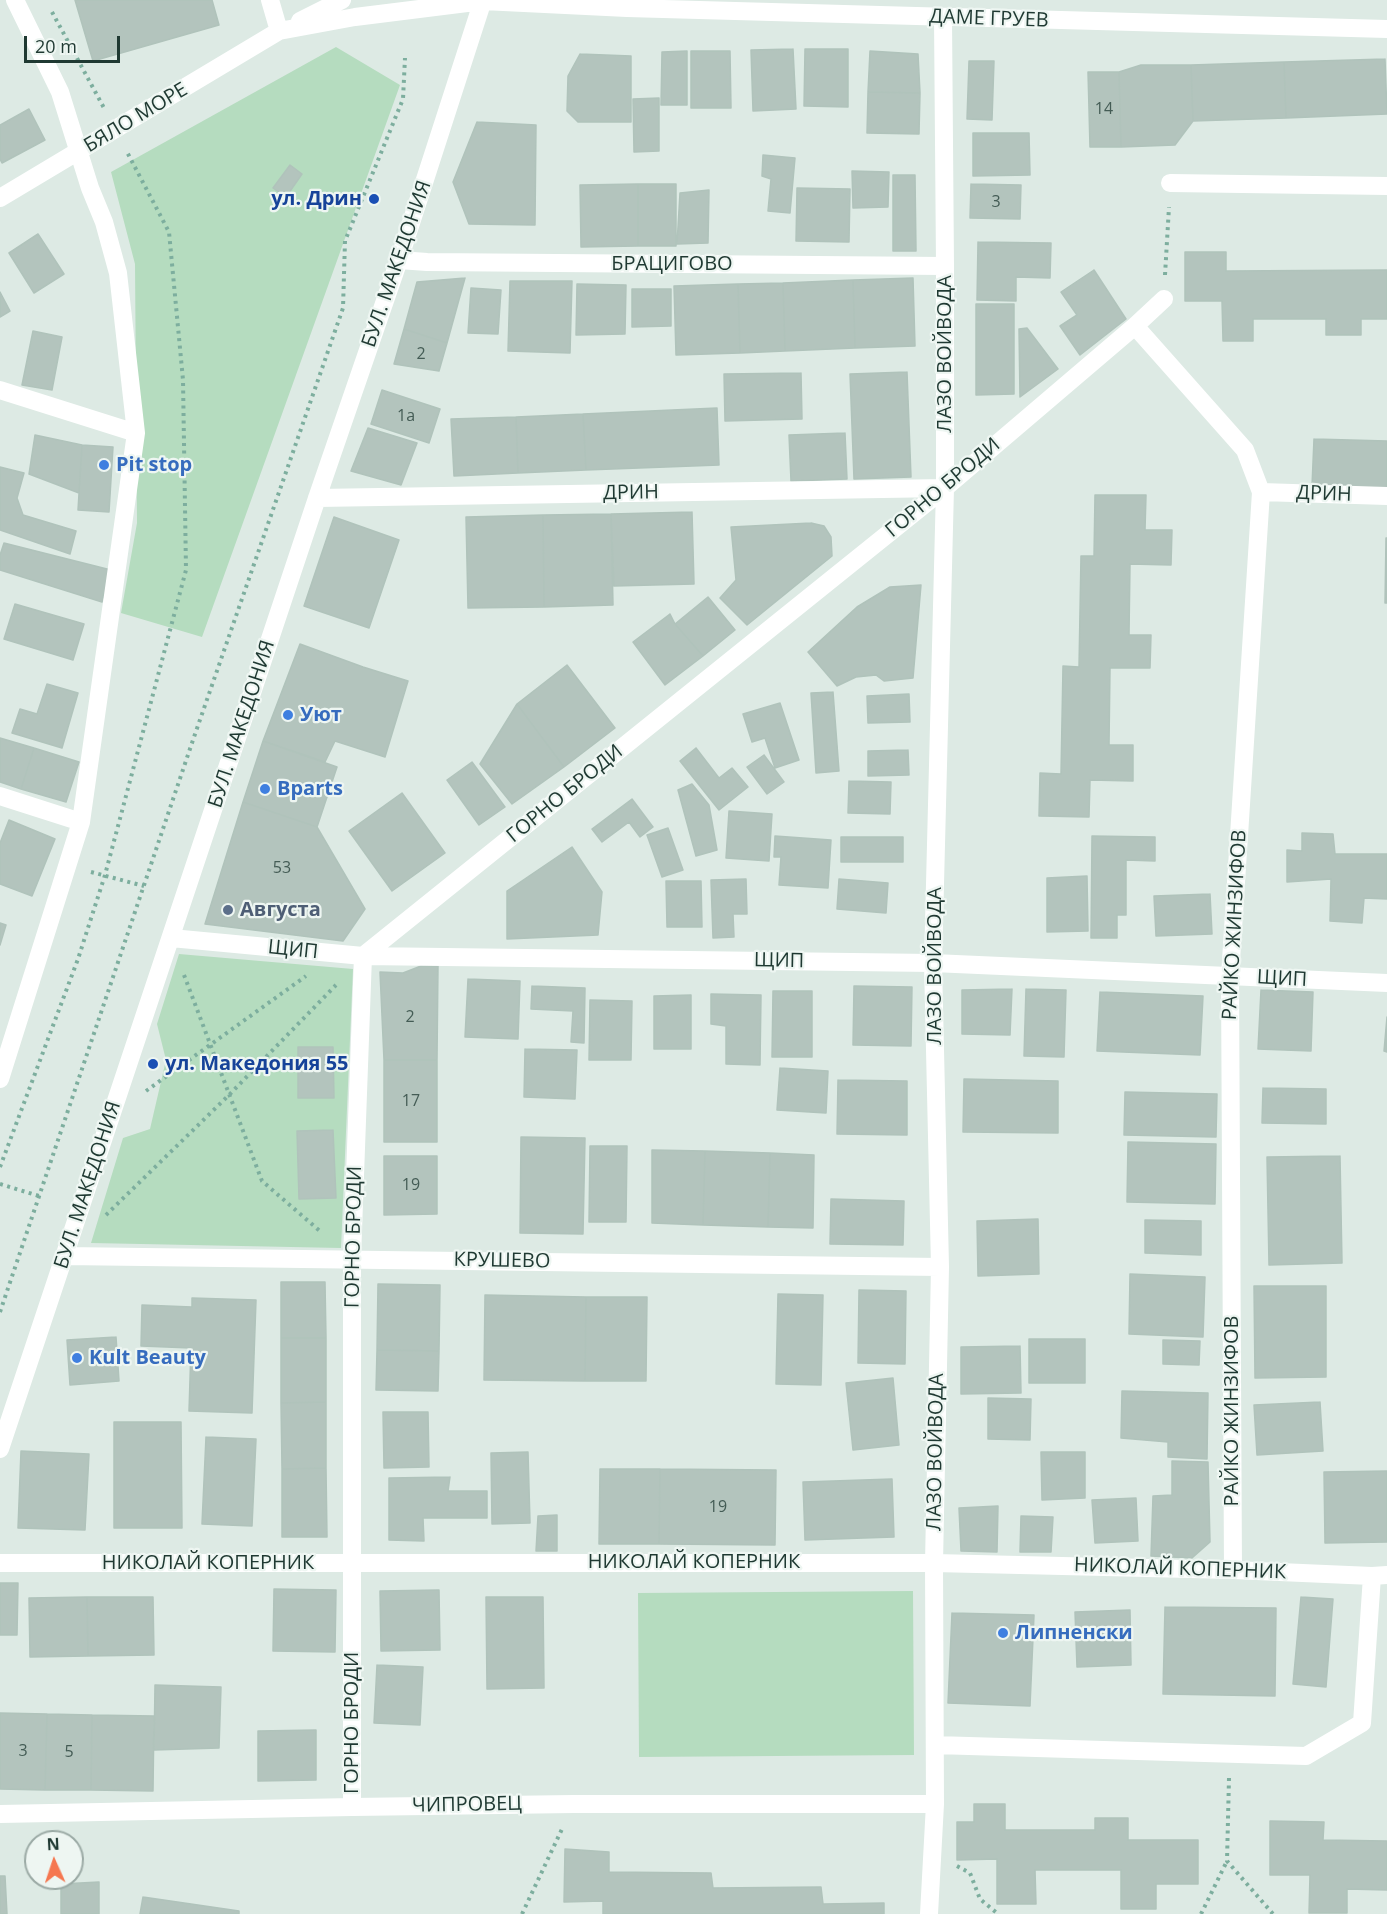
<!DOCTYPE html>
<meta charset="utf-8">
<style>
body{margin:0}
#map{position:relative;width:1387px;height:1914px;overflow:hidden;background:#ddeae4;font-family:"Open Sans",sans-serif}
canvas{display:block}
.north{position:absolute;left:24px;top:1830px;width:60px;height:60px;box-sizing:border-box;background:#eef6f2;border:2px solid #9baaa5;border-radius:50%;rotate:357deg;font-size:16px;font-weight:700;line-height:24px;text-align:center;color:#1f3932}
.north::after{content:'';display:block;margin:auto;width:21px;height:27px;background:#f57750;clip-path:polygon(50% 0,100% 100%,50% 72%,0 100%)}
.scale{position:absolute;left:24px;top:36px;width:96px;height:27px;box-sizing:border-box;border:3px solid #1f3932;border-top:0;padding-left:8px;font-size:18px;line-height:21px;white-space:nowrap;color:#1f3932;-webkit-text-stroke:4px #eef6f2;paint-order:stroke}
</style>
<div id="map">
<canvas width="1387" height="1914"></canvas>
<div class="north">N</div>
<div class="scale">20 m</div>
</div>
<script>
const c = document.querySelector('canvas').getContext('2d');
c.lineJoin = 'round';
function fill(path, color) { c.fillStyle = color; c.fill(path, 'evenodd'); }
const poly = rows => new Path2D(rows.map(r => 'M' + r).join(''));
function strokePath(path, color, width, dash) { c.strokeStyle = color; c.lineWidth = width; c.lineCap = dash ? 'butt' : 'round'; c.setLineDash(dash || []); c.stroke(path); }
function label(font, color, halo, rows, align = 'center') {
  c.font = font + ' "Open Sans",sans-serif'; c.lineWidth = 4.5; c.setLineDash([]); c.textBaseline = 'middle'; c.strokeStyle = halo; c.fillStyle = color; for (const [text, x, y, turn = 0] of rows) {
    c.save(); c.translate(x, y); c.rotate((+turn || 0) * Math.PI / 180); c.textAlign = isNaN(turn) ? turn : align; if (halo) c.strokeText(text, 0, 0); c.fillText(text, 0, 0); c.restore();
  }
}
fill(poly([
 [336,47,400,85,202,637,121,613,137,523,135,264,111,172],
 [179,954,353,969,341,1248,91,1243,123,1138,150,1129,166,1060,157,1024],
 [913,1591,914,1755,639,1757,638,1593]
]), '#b5dcbf');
const building = poly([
 [75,0,212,0,219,25,93,61,75,0],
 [793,49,796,109,753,111,751,50,793,49],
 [805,49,848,49,848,107,804,106,805,49],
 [687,51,687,105,661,105,662,52,687,51],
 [691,51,730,51,731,108,691,108,691,51],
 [870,51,918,54,920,93,868,92,870,51],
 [580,54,631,56,631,122,578,122,567,111,568,76,580,54],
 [1385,59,1387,114,1286,118,1284,62,1385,59],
 [969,61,994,61,992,120,967,119,969,61],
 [1284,62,1286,118,1193,121,1191,65,1284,62],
 [1141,65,1191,65,1193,121,1175,145,1121,147,1119,72,1141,65],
 [1088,72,1119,72,1121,147,1090,147,1088,72],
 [868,92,920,93,919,134,867,133,868,92],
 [659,98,659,151,634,152,633,99,659,98],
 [29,109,45,140,2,163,0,159,0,125,29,109],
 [477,122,536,125,535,225,469,224,453,182,477,122],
 [973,133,1029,133,1030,175,973,176,973,133],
 [763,155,795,158,790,213,768,211,771,179,762,176,763,155],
 [290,165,302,174,286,197,273,188,290,165],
 [852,171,889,172,888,207,853,208,852,171],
 [893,175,915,175,916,251,893,251,893,175],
 [638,184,676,184,676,246,638,246,638,184],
 [638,184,638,246,581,247,580,185,638,184],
 [971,184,1021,185,1020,219,970,218,971,184],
 [797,188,850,189,849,242,796,241,797,188],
 [709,190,708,243,677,244,680,193,709,190],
 [38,234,64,274,34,293,9,253,38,234],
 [978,242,1051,243,1050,278,1016,277,1016,301,977,300,978,242],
 [1185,252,1226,252,1226,271,1387,270,1387,319,1361,319,1361,335,1326,335,1326,319,1253,319,1253,341,1223,341,1222,301,1185,301,1185,252],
 [1094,270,1126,319,1080,355,1060,326,1077,315,1061,292,1094,270],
 [465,278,447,343,404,329,417,282,465,278],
 [913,278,915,346,855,348,853,280,913,278],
 [853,280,855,348,785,351,783,283,853,280],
 [510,281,572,281,570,353,508,351,510,281],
 [783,283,785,351,740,353,738,284,783,283],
 [577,284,626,285,625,334,576,335,577,284],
 [738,284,740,353,676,355,674,286,738,284],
 [471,288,501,290,498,334,468,333,471,288],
 [632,289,671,289,671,326,632,327,632,289],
 [0,292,10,311,0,317,0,292],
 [976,304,1014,304,1014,394,976,395,976,304],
 [1027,328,1058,369,1020,397,1019,329,1027,328],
 [404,329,447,343,439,371,394,364,404,329],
 [33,331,62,337,52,390,22,385,33,331],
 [907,372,911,477,854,479,850,374,907,372],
 [801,373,802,419,725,421,724,374,801,373],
 [382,390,440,409,429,443,371,424,382,390],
 [717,408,719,465,586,470,583,414,717,408],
 [583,414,586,470,518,473,516,417,583,414],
 [516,417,518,473,454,476,451,419,516,417],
 [368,428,417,443,401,485,351,471,368,428],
 [845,433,847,479,791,481,789,435,845,433],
 [35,435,82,445,79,493,29,474,35,435],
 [1314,439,1387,441,1387,488,1312,486,1314,439],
 [82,445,113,447,109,512,78,510,82,445],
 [0,467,24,473,17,498,23,515,76,531,70,554,0,530,0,467],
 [1095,495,1146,495,1145,530,1172,530,1171,565,1130,564,1129,635,1151,635,1150,668,1110,668,1109,745,1133,745,1133,781,1090,780,1089,817,1039,816,1040,773,1061,774,1063,666,1079,667,1081,556,1094,556,1095,495],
 [692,512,694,584,614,586,611,514,692,512],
 [611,514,613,605,544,607,543,515,611,514],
 [543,515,544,607,468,608,466,517,543,515],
 [334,517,399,540,369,628,304,606,334,517],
 [811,523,824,526,831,537,832,556,747,625,720,598,736,580,731,527,811,523],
 [1386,538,1387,538,1387,603,1385,603,1386,538],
 [4,543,111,570,102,602,0,570,0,555,4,543],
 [921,585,913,678,884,681,876,675,856,677,837,686,808,652,857,607,890,587,921,585],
 [708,597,735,630,703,656,675,624,708,597],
 [15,604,84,624,73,660,4,639,15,604],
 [670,614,675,624,703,656,665,685,633,642,670,614],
 [300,644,363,667,408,681,385,757,335,741,325,762,263,741,300,644],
 [567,665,615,728,564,767,517,704,567,665],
 [47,684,78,693,62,748,12,733,20,709,37,714,47,684],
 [833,692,839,771,816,773,811,693,833,692],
 [909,694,910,722,868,723,867,696,909,694],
 [780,703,799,760,775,768,765,738,752,742,743,714,780,703],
 [517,704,564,767,512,804,480,764,517,704],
 [0,738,34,748,21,789,0,782,0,738],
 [263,741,337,767,317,827,243,802,263,741],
 [34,748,79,762,66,802,21,789,34,748],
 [696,748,719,778,732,768,748,787,719,810,680,761,696,748],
 [908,750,909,775,868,776,868,751,908,750],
 [764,755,784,782,767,794,747,767,764,755],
 [472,762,505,807,479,825,447,780,472,762],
 [849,781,891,782,890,814,848,813,849,781],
 [692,784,709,805,717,850,696,856,678,790,692,784],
 [402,793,445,853,392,891,349,831,402,793],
 [632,799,653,827,640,837,629,822,602,842,592,829,632,799],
 [243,802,317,827,365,909,343,941,205,924,243,802],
 [729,811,772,814,769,861,726,858,729,811],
 [9,820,55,839,32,896,0,884,0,843,9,820],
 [668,828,683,870,662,877,647,835,668,828],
 [1302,833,1333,834,1335,854,1387,854,1387,899,1364,898,1362,923,1330,921,1331,879,1287,882,1287,850,1302,851,1302,833],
 [775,836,831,840,828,888,779,885,781,857,774,857,775,836],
 [1092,836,1155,837,1155,861,1126,860,1126,915,1117,915,1117,938,1091,938,1092,836],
 [841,837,903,837,903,862,841,862,841,837],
 [572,847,602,892,598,935,507,939,507,891,572,847],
 [1087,876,1088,931,1047,932,1047,878,1087,876],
 [746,879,747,914,733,914,734,937,713,938,711,880,746,879],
 [839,879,888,883,886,913,837,909,839,879],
 [666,881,701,881,702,927,667,927,666,881],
 [1210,894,1212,934,1156,936,1154,896,1210,894],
 [0,923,6,925,0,945,0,923],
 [421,966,438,966,437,1060,384,1060,380,972,403,973,421,966],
 [468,979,520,981,518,1039,465,1037,468,979],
 [532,986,585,988,584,1043,571,1042,573,1011,531,1009,532,986],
 [854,986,912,987,911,1046,853,1045,854,986],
 [1012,989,1010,1035,962,1034,962,990,1012,989],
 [1026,989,1066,990,1064,1057,1024,1056,1026,989],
 [1261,990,1313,992,1311,1051,1258,1049,1261,990],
 [773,991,812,991,812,1057,772,1057,773,991],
 [1100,992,1203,996,1200,1055,1097,1051,1100,992],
 [711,994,761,995,760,1065,726,1064,726,1026,711,1024,711,994],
 [691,995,691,1049,654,1049,654,996,691,995],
 [590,1000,632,1001,631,1060,589,1060,590,1000],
 [1387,1017,1387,1052,1384,1051,1387,1017],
 [298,1047,333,1047,334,1098,298,1098,298,1047],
 [525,1049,577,1050,575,1099,524,1097,525,1049],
 [384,1060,437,1060,437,1142,384,1142,384,1060],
 [780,1068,828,1071,826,1113,777,1110,780,1068],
 [964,1079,1058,1081,1058,1133,963,1132,964,1079],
 [838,1080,907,1081,907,1135,837,1134,838,1080],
 [1263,1088,1326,1089,1326,1124,1262,1123,1263,1088],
 [1125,1092,1217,1094,1216,1137,1124,1135,1125,1092],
 [333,1130,336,1198,299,1199,297,1131,333,1130],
 [521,1137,585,1138,583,1234,520,1233,521,1137],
 [1128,1142,1216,1144,1215,1204,1127,1202,1128,1142],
 [590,1146,627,1146,626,1222,589,1222,590,1146],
 [652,1150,705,1151,703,1225,652,1223,652,1150],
 [705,1151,770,1153,768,1227,703,1225,705,1151],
 [770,1153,814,1155,813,1228,768,1227,770,1153],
 [384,1156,437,1156,437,1214,384,1215,384,1156],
 [1340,1156,1342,1263,1269,1265,1267,1157,1340,1156],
 [831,1199,904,1201,903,1245,830,1244,831,1199],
 [1038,1219,1039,1274,978,1276,977,1221,1038,1219],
 [1145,1220,1201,1221,1201,1255,1145,1253,1145,1220],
 [1130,1274,1205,1277,1203,1337,1129,1334,1130,1274],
 [281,1282,325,1282,326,1338,281,1338,281,1282],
 [378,1284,440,1285,439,1351,377,1350,378,1284],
 [1254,1286,1326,1286,1326,1377,1255,1378,1254,1286],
 [859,1290,906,1291,905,1364,858,1363,859,1290],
 [778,1294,823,1295,821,1385,776,1384,778,1294],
 [485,1295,586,1297,585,1381,484,1380,485,1295],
 [586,1297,647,1297,646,1381,585,1381,586,1297],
 [192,1298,256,1300,252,1413,189,1411,191,1348,141,1346,142,1305,192,1307,192,1298],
 [116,1337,119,1381,70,1385,67,1340,116,1337],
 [281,1338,326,1338,326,1402,281,1403,281,1338],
 [1029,1339,1085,1339,1085,1383,1029,1383,1029,1339],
 [1163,1340,1200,1341,1199,1365,1163,1364,1163,1340],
 [1020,1346,1021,1393,961,1394,961,1347,1020,1346],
 [377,1350,439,1351,438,1391,376,1390,377,1350],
 [893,1378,899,1445,853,1450,846,1383,893,1378],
 [1122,1391,1208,1393,1207,1459,1168,1457,1168,1442,1121,1438,1122,1391],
 [988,1398,1031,1399,1030,1440,988,1439,988,1398],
 [326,1402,326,1468,282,1469,281,1403,326,1402],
 [1320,1402,1323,1451,1257,1455,1254,1405,1320,1402],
 [383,1412,428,1412,429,1467,384,1468,383,1412],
 [114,1422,181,1422,182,1528,114,1528,114,1422],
 [206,1437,256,1439,252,1526,202,1524,206,1437],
 [21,1451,89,1454,85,1530,18,1528,21,1451],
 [528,1452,530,1523,492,1524,491,1453,528,1452],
 [1041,1452,1085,1452,1085,1498,1042,1500,1041,1452],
 [1172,1461,1208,1462,1210,1542,1192,1558,1151,1556,1153,1496,1172,1495,1172,1461],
 [326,1468,327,1537,282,1537,282,1469,326,1468],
 [600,1469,660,1469,659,1544,599,1544,600,1469],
 [660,1469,776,1470,775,1545,659,1544,660,1469],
 [1387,1471,1387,1542,1325,1543,1324,1472,1387,1471],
 [450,1477,448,1491,487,1491,487,1518,423,1518,424,1541,389,1540,389,1478,450,1477],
 [892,1479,894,1537,805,1540,803,1482,892,1479],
 [1136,1498,1138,1541,1095,1543,1092,1500,1136,1498],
 [998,1506,997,1552,961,1551,959,1508,998,1506],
 [557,1515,557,1551,536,1551,538,1516,557,1515],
 [1021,1516,1053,1517,1051,1552,1020,1552,1021,1516],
 [0,1583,18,1583,17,1635,0,1635,0,1583],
 [274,1589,336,1590,335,1652,273,1651,274,1589],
 [439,1590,440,1650,381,1651,380,1591,439,1590],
 [87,1597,153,1597,154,1655,88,1656,87,1597],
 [87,1597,88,1656,30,1657,29,1598,87,1597],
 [486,1597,543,1597,544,1688,487,1689,486,1597],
 [1301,1597,1333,1599,1326,1687,1293,1684,1301,1597],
 [1165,1607,1276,1608,1275,1696,1163,1694,1165,1607],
 [1130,1610,1131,1665,1077,1667,1075,1612,1130,1610],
 [952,1613,1034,1615,1030,1706,948,1703,952,1613],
 [377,1665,423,1667,420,1725,374,1723,377,1665],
 [155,1685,221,1687,219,1748,154,1750,155,1685],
 [0,1713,47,1714,45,1790,0,1789,0,1713],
 [47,1714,92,1715,91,1790,45,1790,47,1714],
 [92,1715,154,1716,153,1791,91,1790,92,1715],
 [316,1730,316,1780,258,1781,258,1731,316,1730],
 [974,1804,1005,1804,1005,1830,1095,1830,1095,1818,1128,1818,1128,1840,1198,1840,1198,1884,1156,1884,1156,1909,1121,1909,1121,1870,1035,1870,1036,1904,997,1904,997,1859,957,1860,957,1822,974,1822,974,1804],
 [1270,1821,1324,1822,1323,1840,1387,1841,1387,1890,1347,1889,1347,1913,1309,1913,1310,1875,1270,1875,1270,1821],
 [565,1849,609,1852,609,1872,711,1873,713,1888,821,1887,823,1904,884,1903,884,1914,603,1914,603,1901,564,1902,565,1849],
 [0,1876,5,1876,7,1914,0,1914,0,1876],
 [99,1882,99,1914,61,1914,61,1884,99,1882],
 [143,1897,239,1911,239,1914,140,1914,143,1897]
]);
fill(building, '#b3c4bd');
strokePath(building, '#b0c3bb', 1.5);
strokePath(poly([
 [52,12,104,108],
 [1165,275,1169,207],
 [91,872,144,886],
 [184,975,262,1181,321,1232],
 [146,1091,306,976],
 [0,1167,78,959,105,875,186,570,183,380,169,232,127,152],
 [0,1184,39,1196],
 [106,1215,229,1095,336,985],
 [0,1312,194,737,343,308,345,241,403,99,405,58],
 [1229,1778,1227,1861,1273,1914],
 [957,1866,970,1873,980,1899,998,1914],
 [522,1914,562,1829],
 [1201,1914,1227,1861]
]), '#7dae9e', 4, [3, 4.5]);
strokePath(poly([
 [270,0,279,31],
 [300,21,342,0],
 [1170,183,1387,186],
 [0,198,279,31,355,17,483,1,627,8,1387,29],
 [399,260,427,262,945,266],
 [1135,326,1245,450,1261,492,1230,976,1233,1570],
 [0,390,136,433],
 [1261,492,1387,496],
 [317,498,945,488],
 [0,796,81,822],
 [171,938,363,956,933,963,1387,983],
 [0,1079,81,822,136,433,118,273,104,222,90,188,60,92,15,0],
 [64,1256,940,1267],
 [0,1449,317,498,399,260,483,0],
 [0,1563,934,1563,1233,1570,1372,1576,1387,1575],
 [935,1745,1306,1756,1362,1723,1372,1576],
 [352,1807,352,1258,363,956,945,488,1135,326,1164,299],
 [0,1814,352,1807,574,1804,935,1804],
 [929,1914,935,1804,934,1563,940,1267,933,963,945,488,945,266,943,18]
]), '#fff', 18);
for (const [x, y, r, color] of [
 [374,199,6,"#1a4fb4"],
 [104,465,6,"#3f7fe0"],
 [288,715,6,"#3f7fe0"],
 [265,789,6,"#3f7fe0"],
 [228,910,6,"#5c6f8a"],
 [153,1064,6,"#1a4fb4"],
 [77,1358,6,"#3f7fe0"],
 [1003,1633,6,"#3f7fe0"]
]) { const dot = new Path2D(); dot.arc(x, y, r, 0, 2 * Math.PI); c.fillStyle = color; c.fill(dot); strokePath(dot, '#eef6f2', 2); }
label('16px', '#445c55', null, [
 ["14",1104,109],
 ["3",996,202],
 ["2",421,354],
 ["1a",406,416],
 ["53",282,868],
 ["2",410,1017],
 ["17",411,1101],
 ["19",411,1185],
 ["19",718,1507],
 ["3",23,1751],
 ["5",69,1752]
]);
label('20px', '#1f3932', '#eef6f2', [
 ["ДАМЕ ГРУЕВ",989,19,2],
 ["БЯЛО МОРЕ",136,118,-31],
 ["БУЛ. МАКЕДОНИЯ",397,264,-71],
 ["БРАЦИГОВО",672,264],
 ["ЛАЗО ВОЙВОДА",945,354,-90],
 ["ГОРНО БРОДИ",943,488,-40],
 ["ДРИН",631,493,-1],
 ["ДРИН",1324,494,2],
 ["БУЛ. МАКЕДОНИЯ",242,724,-72],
 ["ГОРНО БРОДИ",565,794,-39],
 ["РАЙКО ЖИНЗИФОВ",1235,925,-87],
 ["ЩИП",293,950,6],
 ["ЩИП",779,961,1],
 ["ЛАЗО ВОЙВОДА",935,966,-90],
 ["ЩИП",1282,979,3],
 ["БУЛ. МАКЕДОНИЯ",88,1185,-72],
 ["ГОРНО БРОДИ",354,1237,-89],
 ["КРУШЕВО",502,1261,1],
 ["РАЙКО ЖИНЗИФОВ",1232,1411,-90],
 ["ЛАЗО ВОЙВОДА",936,1452,-89],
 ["НИКОЛАЙ КОПЕРНИК",694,1562],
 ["НИКОЛАЙ КОПЕРНИК",208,1563],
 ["НИКОЛАЙ КОПЕРНИК",1180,1569,2],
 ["ГОРНО БРОДИ",352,1723,-90],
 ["ЧИПРОВЕЦ",467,1805,-1]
]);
label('bold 20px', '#164399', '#eef6f2', [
 ["ул. Дрин",362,199],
 ["ул. Македония 55",165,1064,"left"]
], 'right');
label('bold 20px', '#366cbe', '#eef6f2', [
 ["Pit stop",116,465],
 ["Уют",300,715],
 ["Bparts",277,789],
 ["Kult Beauty",89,1358],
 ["Липненски",1015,1633]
], 'left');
label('bold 20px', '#4e5e75', '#eef6f2', [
 ["Августа",240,910]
], 'left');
</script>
